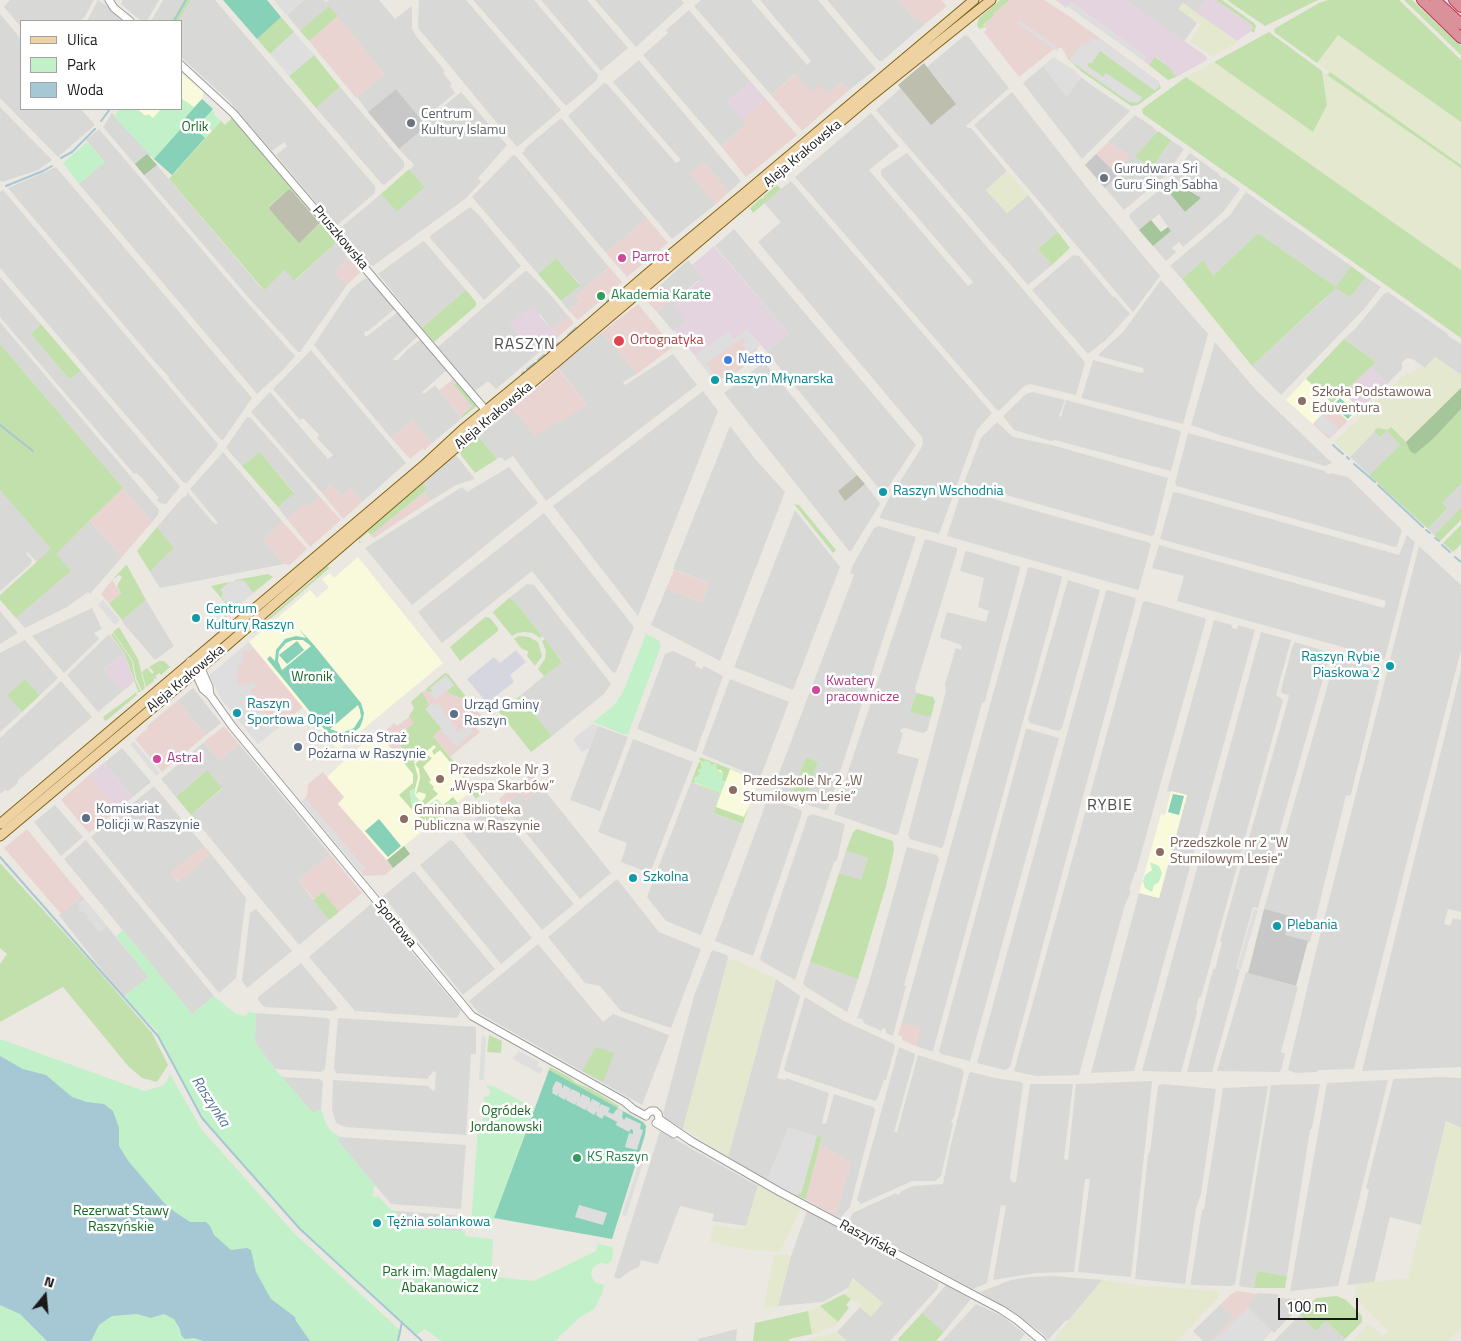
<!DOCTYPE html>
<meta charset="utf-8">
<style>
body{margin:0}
#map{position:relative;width:1461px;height:1341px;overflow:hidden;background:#ebe8e1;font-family:"Titillium Web",sans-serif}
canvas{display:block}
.legend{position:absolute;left:20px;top:20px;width:162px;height:90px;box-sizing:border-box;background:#fff;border:1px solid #a3a3a3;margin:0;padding:6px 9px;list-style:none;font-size:15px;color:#1a1a1a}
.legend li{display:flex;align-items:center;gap:10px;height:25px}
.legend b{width:25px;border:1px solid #a3a3a3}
.north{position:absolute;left:20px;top:1271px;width:50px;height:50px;-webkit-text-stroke:4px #fff;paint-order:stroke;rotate:17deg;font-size:14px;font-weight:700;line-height:20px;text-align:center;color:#1a1a1a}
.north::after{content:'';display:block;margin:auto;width:18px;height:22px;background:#1a1a1a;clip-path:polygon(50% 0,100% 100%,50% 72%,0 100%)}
.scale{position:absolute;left:1278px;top:1298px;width:80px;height:22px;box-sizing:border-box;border:2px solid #1a1a1a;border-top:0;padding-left:6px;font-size:15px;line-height:18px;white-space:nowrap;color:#1a1a1a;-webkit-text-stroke:4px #fff;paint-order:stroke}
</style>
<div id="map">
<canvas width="1461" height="1341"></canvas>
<ul class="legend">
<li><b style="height:6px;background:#efd2a2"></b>Ulica</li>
<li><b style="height:14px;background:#c2f1c9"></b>Park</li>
<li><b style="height:14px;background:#a6c7d4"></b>Woda</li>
</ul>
<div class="north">N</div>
<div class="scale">100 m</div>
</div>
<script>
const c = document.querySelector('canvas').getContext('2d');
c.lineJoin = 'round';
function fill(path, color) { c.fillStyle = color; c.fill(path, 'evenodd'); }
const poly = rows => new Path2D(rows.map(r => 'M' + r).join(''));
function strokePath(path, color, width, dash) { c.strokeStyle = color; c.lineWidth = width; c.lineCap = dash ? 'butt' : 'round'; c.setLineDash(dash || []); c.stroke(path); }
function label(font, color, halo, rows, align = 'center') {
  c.font = font + ' "Titillium Web",sans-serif'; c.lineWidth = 5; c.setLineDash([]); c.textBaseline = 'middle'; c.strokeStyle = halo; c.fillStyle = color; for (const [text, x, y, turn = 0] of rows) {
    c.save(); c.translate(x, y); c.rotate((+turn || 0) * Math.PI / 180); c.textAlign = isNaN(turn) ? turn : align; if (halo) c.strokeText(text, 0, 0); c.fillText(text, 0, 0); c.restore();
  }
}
fill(poly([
 [10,0,94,0,84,18,82,18,82,21,21,21,21,27,4,7],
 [98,0,108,7,122,21,87,21],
 [123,0,159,0,147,21,141,21,121,4],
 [163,0,184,0,171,21,151,21],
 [191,0,215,0,375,186,375,193,336,226,276,155,287,146,284,142,272,151,229,101,181,57,181,21,178,21],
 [304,0,324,0,326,2,329,0,379,0,395,19,412,6,412,28,416,36,445,71,443,73,452,84,450,86,455,93,421,121,396,89,368,112,357,97,384,74,330,7,300,31,287,15],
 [419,0,466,0,561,110,517,147,419,29,418,23],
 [473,0,534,0,599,76,597,77,597,80,566,106,565,105],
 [541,0,587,0,628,48,601,71],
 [595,0,681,0,684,3,636,47],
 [701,0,751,0,807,65,811,61,760,0,818,0,876,69,849,90,842,82,828,94,811,93,795,74,771,95,694,6],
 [827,0,899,0,915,19,919,18,925,24,882,61,879,61],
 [1126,0,1206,0,1196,13,1183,3,1179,8,1197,23,1184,42],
 [689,10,751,82,727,101,747,124,721,146,643,55,668,33,666,30],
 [0,14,21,39,21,109,81,109,95,125,58,157,0,98],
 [965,35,968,36,1009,88,966,126,968,128,971,128,1007,171,986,190,1007,213,1028,195,1058,232,1038,249,1052,265,1028,285,876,110,901,88,931,124,949,94,927,67],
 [639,60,741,181,729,192,704,163,691,174,716,204,672,239,568,116,604,83,607,84,676,163,681,160,613,82],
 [1043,66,1067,97,1081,77,1087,82,1130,111,1082,159,1023,83],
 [340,87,404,162,404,168,384,185,382,184,316,108],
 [461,92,507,145,478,178,481,182,465,199,373,266,368,264,365,261,366,259,364,259,339,229,381,194,397,212,425,187,410,170,414,165,399,149,425,126,423,123],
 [1012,92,1091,193,1160,276,1134,311,1133,312,974,125],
 [0,107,52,160,38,170,2,182,0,180],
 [112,113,151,155,150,157,263,290,285,270,295,281,337,242,347,253,345,255,348,258,334,272,347,285,300,352,298,352,248,297,103,127],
 [871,113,899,146,869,170,968,286,973,282,881,175,881,170,907,153,1084,361,1085,363,1076,395,1030,384,1023,387,999,411,996,409,795,177],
 [1135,115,1153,127,1157,132,1136,157,1142,162,1152,168,1171,140,1184,149,1165,176,1124,210,1105,188,1118,175,1128,154,1108,142],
 [561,118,647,218,606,253,522,153,525,151,524,149],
 [99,129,245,300,295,356,284,369,257,394,79,184,105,162,86,140],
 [1190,153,1219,174,1220,176,1222,178,1224,177,1240,189,1224,211,1202,231,1183,247,1179,242,1172,248,1176,252,1166,261,1153,246,1171,231,1159,214,1139,230,1129,217,1130,214,1164,186,1185,212,1201,198,1171,179],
 [513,155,516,156,609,267,576,296,580,301,569,311,561,301,580,284,556,258,538,274,472,197],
 [56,167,252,398,223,440,220,439,169,379,169,377,155,362,8,188],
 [791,181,992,413,977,430,939,534,880,518,880,516,888,500,920,450,923,444,922,437,758,242,781,222,764,203],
 [3,190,218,444,217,447,187,483,183,482,0,268,0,192],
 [1246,192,1351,266,1337,287,1350,297,1366,277,1381,287,1365,308,1281,395,1252,366,1326,298,1336,287,1258,233,1213,276,1203,260,1182,279,1170,266,1230,215],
 [470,207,479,215,521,266,484,300,430,238,431,235],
 [734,229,916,445,885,492,881,491,766,351,789,334,715,246],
 [423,241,425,242,466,290,422,328,378,274],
 [1073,255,1079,256,1113,297,1114,296,1130,314,1107,339,1088,354,1032,290],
 [688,260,705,280,702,283,699,280,679,296,686,322,673,331,657,312,671,300,659,286],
 [525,271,527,271,547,291,569,317,551,329,540,314,510,324,536,355,496,389,488,381,475,391,438,347],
 [0,277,41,324,31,334,69,379,81,371,179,485,180,487,166,504,160,503,157,500,159,498,141,477,136,473,134,474,0,317],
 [364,279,370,279,396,308,368,331,365,331,364,334,366,337,398,312,418,336,393,359,394,360,398,360,408,349,421,339,447,370,422,392,424,394,435,385,462,418,432,443,412,420,391,438,314,345,351,289],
 [1161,280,1208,334,1183,424,1082,398,1082,396,1093,360,1141,373,1144,372,1143,368,1099,356,1099,354,1123,332],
 [1388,292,1448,334,1448,336,1461,344,1461,375,1435,357,1425,368,1413,359,1407,358,1402,362,1402,369,1387,384,1370,367,1376,362,1344,339,1355,329,1384,294],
 [0,322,159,510,158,515,152,522,0,344],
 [602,332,637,374,623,382,625,385,673,354,697,385,546,501,513,456,505,461,501,457,497,459,478,436,511,407,535,435,587,405,558,368],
 [1215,342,1256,390,1332,463,1325,466,1223,436,1191,425],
 [311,350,406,463,362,502,351,488,341,496,331,485,322,493,251,412,270,392,328,459,333,455,317,438,319,435,303,418,301,420,299,419,273,389],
 [764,362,857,475,838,491,845,500,865,484,879,502,880,504,851,551,849,551,724,393],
 [703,391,718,411,638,616,553,506],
 [1033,392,1065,400,1059,416,1061,417,1066,400,1178,430,1181,432,1171,471,1055,440,1051,441,1014,430,1003,416,1026,394],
 [247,417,251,418,320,497,307,508,304,505,287,519,278,507,294,492,260,452,242,466,227,449,227,446],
 [997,422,1013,437,1052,445,1168,478,1154,535,1151,536,964,483,981,438],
 [730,426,756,460,785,492,720,661,651,625,666,589,702,602,709,583,673,569],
 [1374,431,1380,437,1387,431,1400,445,1369,475,1350,457],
 [1188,433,1325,471,1326,473,1330,474,1331,473,1348,477,1402,530,1397,546,1395,547,1177,486,1175,483],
 [223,452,283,522,263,539,284,564,160,588,150,572,174,548,157,527,182,498,187,495,187,492,213,522,216,524,218,523,190,489],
 [455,454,475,479,456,485,430,501,424,492,427,489,422,483,425,481,424,480],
 [509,467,538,503,412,605,365,548,462,487,467,492],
 [1461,484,1461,508,1434,535,1428,529,1447,510,1441,503],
 [0,490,52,550,37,562,27,552,26,554,32,560,30,565,0,591],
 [962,490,1150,543,1151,545,1139,588,1138,590,1095,578,947,536],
 [1175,492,1399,555,1407,535,1415,542,1385,658,1380,660,1370,658,1371,655,1177,601,1184,576,1152,568,1159,545,1384,608,1386,601,1160,539,1173,493],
 [795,510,840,567,793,690,734,667],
 [544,513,634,627,616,672,613,673,532,571,442,643,418,612],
 [90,521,122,557,90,594,88,592,67,607,25,628,16,618,71,571,55,554],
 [879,526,916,537,828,809,824,810,803,803,818,762,806,757,790,798,772,792,854,575,850,573,853,565,874,528],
 [925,539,957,548,957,551,915,689,916,693,910,711,931,717,927,731,923,733,905,728,901,729,900,732,903,733,897,753,919,759,898,834,895,835,834,814],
 [1419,546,1461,585,1461,650,1354,1069,1318,1070,1317,1072,1296,1073,1288,1070,1315,955,1388,668,1391,668,1391,665,1389,664,1393,648],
 [967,551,1020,567,1020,569,985,701,982,703,943,847,941,848,910,839,908,835,946,691,945,684,956,648,961,650,962,647,959,644,941,638,940,636,947,612,986,622,989,611,978,607,984,578,960,571,965,552],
 [1029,567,1061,576,1062,578,933,1051,931,1051,916,1046,920,1028,902,1022,1028,568],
 [1068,580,1100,590,1062,728,1059,731,1030,723,1028,719],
 [527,584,534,585,611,684,604,694,552,736,520,696,562,661,515,602,509,598],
 [1108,590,1135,598,1136,600,1010,1067,1005,1070,977,1063,1106,591],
 [146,600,174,646,155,660,123,623,122,620],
 [1146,601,1204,618,1206,619,1205,623,1136,872,1135,872,1129,890,1131,891,1124,908,1079,1075,1036,1076,1017,1072,1014,1071,1143,602],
 [92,608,102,629,94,633,99,639,64,673,32,636],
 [0,611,18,633,0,644],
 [1214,620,1232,625,1232,628,1237,629,1238,625,1255,630,1134,1071,1091,1073,1139,893,1159,898,1172,850,1187,796,1167,791],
 [1261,632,1291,640,1276,695,1283,700,1201,997,1199,997,1196,1008,1197,1013,1181,1072,1142,1071],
 [109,634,124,652,104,669,123,691,98,712,67,675],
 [25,640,58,678,40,695,25,679,8,695,22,712,0,732,0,653],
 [1295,642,1328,652,1330,654,1258,908,1253,907,1236,968,1240,970,1212,1072,1187,1072,1213,969,1215,969,1222,942,1220,941,1288,700,1289,695,1282,693,1281,690,1292,648],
 [673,651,696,662,695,666,702,669,704,666,723,676,696,752,637,729,665,654],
 [1336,656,1382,669,1351,794,1350,796,1346,795,1310,942,1285,935,1264,909],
 [1461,670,1461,912,1448,909,1444,924,1450,926,1453,918,1461,920,1461,1067,1362,1071],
 [730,679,789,702,760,778,702,754],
 [61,681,92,717,18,780,17,784,8,791,5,790,0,794,0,738],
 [193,688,221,723,206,735,177,701],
 [598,726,628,737,600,811,570,800],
 [1026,729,1028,729,1059,738,970,1061,941,1054,939,1051],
 [633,739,693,762,650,873,621,862,627,843,598,832],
 [204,742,219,760,239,744,330,854,298,880,329,920,299,945,191,815,222,789,207,770,176,797,161,779],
 [122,748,151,782,133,797,104,763],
 [691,782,720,794,713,813,743,824,701,935,666,921,647,897],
 [154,786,204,846,171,873,178,882,211,854,246,898,236,978,219,993,91,837],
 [542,787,611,873,580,899,504,806,520,793,526,800],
 [768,798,801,810,802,813,753,956,715,941],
 [55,805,83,837,61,856,34,822],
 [493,805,574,904,542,930,461,830],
 [812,814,845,824,837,860,834,862,795,980,761,961,760,958,808,816],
 [86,840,214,996,192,1014,64,859],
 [450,840,454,842,532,938,501,964,420,865],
 [907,847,937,855,939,859,904,985,906,986,893,1036,886,1033,886,1030,883,1028,881,1031,864,1023,863,1020,860,1018,857,1019,871,976],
 [846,851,868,858,861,881,839,873],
 [414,871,495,969,464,994,462,994,383,896],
 [617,879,659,932,701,949,671,1028,621,1011,600,986,585,983,548,937],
 [82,896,149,977,123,997,59,915],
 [371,904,461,1011,457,1018,355,1011,309,957],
 [256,909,292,951,247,988,242,981,250,913],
 [538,944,603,1022,613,1014,669,1035,642,1105,479,1013,469,1001],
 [712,950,727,955,728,959,683,1129,665,1118,663,1113,694,996],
 [810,962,858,979,847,1012,805,986,803,983],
 [301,963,338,1008,333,1011,264,1007,258,1000,258,997],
 [1246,972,1298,987,1281,1052,1285,1054,1281,1070,1279,1072,1217,1071],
 [776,979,800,996,777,1078,785,1080,786,1078,829,1093,822,1123,826,1124,834,1094,873,1107,875,1110,850,1207,840,1218,835,1216,851,1163,820,1145,822,1138,767,1179,728,1157],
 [805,997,844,1021,894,1044,895,1047,886,1080,884,1080,878,1097,875,1101,785,1071,784,1069],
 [256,1013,327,1018,330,1020,325,1069,321,1072,275,1069,255,1042],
 [338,1018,476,1027,476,1054,471,1054,466,1135,345,1127,336,1123,332,1109,333,1080,428,1086,433,1091,435,1090,436,1072,434,1071,427,1079,336,1073,334,1068],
 [899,1047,915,1054,915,1056,894,1132,897,1132,918,1055,962,1069,964,1072,954,1117,951,1122,953,1124,941,1176,935,1181,912,1181,861,1204,857,1200],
 [971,1072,995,1078,1021,1082,1023,1084,1010,1178,1012,1182,1016,1182,1030,1084,1073,1084,1064,1159,1068,1160,1076,1084,1152,1081,1131,1277,1078,1272,1090,1179,1085,1179,1074,1272,1036,1273,993,1280,1006,1206,1001,1205,987,1283,973,1289,848,1222,853,1213,896,1193,898,1195,902,1191,913,1186,943,1184,950,1148,969,1073],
 [281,1077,320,1079,323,1082,321,1109,313,1113],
 [1440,1077,1461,1078,1461,1128,1446,1121,1421,1225,1390,1217,1374,1283,1347,1285,1369,1190,1366,1188,1393,1080,1394,1079],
 [1388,1080,1338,1286,1290,1291,1327,1083],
 [1162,1084,1216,1089,1201,1194,1196,1208,1185,1284,1135,1279,1148,1155,1150,1152,1158,1086],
 [1320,1084,1312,1128,1310,1130,1287,1276,1257,1271,1254,1288,1242,1287,1239,1285,1271,1085],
 [1268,1086,1235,1284,1231,1286,1191,1285,1191,1281,1202,1210,1204,1209,1223,1088],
 [660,1131,758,1186,746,1226,712,1221,714,1214,680,1206,658,1264,641,1260,639,1267,630,1271,619,1279,614,1277],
 [340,1137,466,1145,461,1209,391,1204,337,1140],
 [396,1211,463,1216,462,1231,414,1229,399,1220],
 [807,1211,939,1283,937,1289,890,1341,847,1341,837,1332,860,1307,871,1316,853,1278,848,1288,823,1302,778,1306,790,1259],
 [1052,1276,1102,1280,1068,1321,1066,1320,1048,1340,1042,1333,1019,1316,980,1292,1011,1280,1030,1277],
 [946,1285,971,1299,944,1332,922,1313],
 [1258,1293,1275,1294,1279,1295,1277,1298,1304,1299,1305,1301,1274,1333,1246,1305],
 [976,1304,1002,1316,1025,1334,1019,1341,942,1341],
 [1221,1304,1234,1317,1211,1341,1203,1341,1193,1331],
 [1300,1315,1316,1331,1326,1321,1345,1339,1343,1341,1274,1341],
 [737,1329,736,1341,698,1341,698,1339]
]), '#d8d8d7');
fill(poly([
 [899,0,941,0,947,6,925,24,919,18,915,19],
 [1010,0,1044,0,1072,18,1158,81,1129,102,1069,60,1062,48,1059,48,1057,51,1054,49,1019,77,984,32,987,29,983,26,994,16,993,14],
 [338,16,384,74,356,98,309,41],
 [796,74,811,92,820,85,828,94,842,82,849,90,802,131,771,95],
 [766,99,797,135,746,177,721,146,747,124,742,119],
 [1108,142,1130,155,1118,175,1096,154],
 [704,163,729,192,716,204,690,174],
 [647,218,668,243,627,277,606,253],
 [348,258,361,272,347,285,334,272],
 [609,267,622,282,578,320,569,311,580,301,576,296],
 [659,286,671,300,657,312,644,298],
 [638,304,673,347,637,374,602,332],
 [569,316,574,323,558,337,551,329],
 [746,328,760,345,757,348,757,352,747,361,746,365,727,380,724,377,716,383,695,356],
 [558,369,587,405,535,436,511,407,526,395,528,396],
 [452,375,460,384,455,385,472,406,461,416,439,390,452,380],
 [1331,405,1348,421,1329,439,1313,424],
 [412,420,432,443,424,451,423,448,410,459,391,438],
 [331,485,341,496,351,488,362,502,343,519,322,493],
 [123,488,152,522,122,557,90,521],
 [424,492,430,501,374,538,371,535],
 [320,497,341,520,310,547,287,519,304,504,307,508],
 [283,522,307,549,290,565,284,564,263,539],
 [674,570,709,583,702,602,666,589],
 [112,580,121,593,109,604,101,594],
 [249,642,303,707,258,744,222,700,210,677,210,675],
 [445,673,448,674,485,720,476,728,480,732,450,757,433,736,403,762,386,742,388,740,382,734,394,723,397,726,409,717,414,708,411,702],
 [177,701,206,735,162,772,135,739,148,728,147,726],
 [224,726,239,744,219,760,204,742],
 [323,772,345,797,338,803,393,868,385,875,364,876,361,873,365,869,305,798,307,795,308,784],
 [531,773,542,787,526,800,520,793,504,806,499,799],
 [89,775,118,809,89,833,61,800],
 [27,829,82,896,61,914,4,848],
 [204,846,211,854,179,882,171,873],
 [330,854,362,893,339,912,323,892,314,899,298,880],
 [902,1022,921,1028,916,1046,902,1040,902,1036,898,1035],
 [820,1145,851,1163,835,1216,807,1200,805,1198],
 [1237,1291,1258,1294,1246,1305,1272,1331,1263,1341,1211,1341,1234,1317,1221,1304,1231,1294]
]), '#ead4d2');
fill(poly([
 [1056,0,1126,0,1206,56,1207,60,1176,77,1169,67,1156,57,1149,65,1144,61,1146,57,1071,2,1066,8],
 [1206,0,1216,0,1252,25,1253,30,1237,41,1196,13],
 [751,82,766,99,742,119,727,101],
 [714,246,789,334,766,351,746,328,733,338,728,332,695,356,674,330,686,322,673,302,700,280,702,283,705,281,692,265],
 [531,306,558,337,536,355,510,324],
 [1370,367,1387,384,1360,409,1343,393],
 [124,652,134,682,123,691,104,669],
 [104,763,133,797,118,809,89,775]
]), '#e3d4df');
fill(poly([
 [181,73,204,92,202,99,151,155,114,116,119,109,181,109],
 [1306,379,1332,403,1343,393,1360,409,1348,421,1331,405,1313,424,1286,400],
 [358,557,443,663,338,750,249,642,310,590,317,598,329,587,322,579,330,573,334,578],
 [376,732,403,762,433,736,475,788,387,860,338,804,344,797,327,777],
 [700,757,759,780,743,824,713,813,720,794,691,782],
 [1171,791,1187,795,1159,898,1139,893,1161,814,1165,815]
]), '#f8fadb');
fill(poly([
 [396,89,426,126,399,149,368,112],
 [1096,154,1118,175,1105,188,1085,165],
 [1264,909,1290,916,1285,935,1308,941,1296,986,1248,973]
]), '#c8c8c8');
fill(poly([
 [924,63,956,104,931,125,898,85],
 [290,188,320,223,299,244,268,208],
 [857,475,865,484,845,501,838,491]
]), '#bdbeae');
fill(poly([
 [1183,3,1238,42,1213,57,1189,41,1201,25,1178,9],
 [1338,34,1461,122,1461,165,1317,63],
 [1214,62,1313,132,1327,105,1322,71,1461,168,1461,270,1186,77],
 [1007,171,1028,195,1007,213,986,190],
 [1435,357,1461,375,1461,388,1406,442,1388,430,1378,428,1350,457,1334,442,1406,373,1411,373,1415,369,1425,368],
 [728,959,736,960,776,979,728,1157,683,1128],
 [1446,1121,1461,1128,1461,1327,1449,1341,1352,1341,1366,1326,1372,1326,1383,1336,1388,1331,1354,1297,1356,1294,1354,1284,1408,1278],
 [758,1186,801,1208,782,1248,779,1252,744,1249,710,1242,714,1225,742,1229,746,1226],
 [788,1254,790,1259,778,1306,763,1309,774,1255],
 [853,1278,883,1303,871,1317,860,1307,862,1304,856,1299,854,1302,844,1294,850,1290,848,1288],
 [1102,1280,1145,1286,1218,1291,1218,1298,1177,1341,1053,1341],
 [820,1306,838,1322,834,1327,812,1334,808,1311],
 [837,1332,847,1341,804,1341]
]), '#e4e8ce');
fill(poly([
 [184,0,191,0,178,21,171,21],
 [1000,0,1010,0,993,14,994,16,983,25,985,27,979,29,977,25,979,18],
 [1216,0,1222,0,1254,23,1256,26,1254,33,1251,31,1253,29,1252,25],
 [1227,0,1318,0,1265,26],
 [1328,0,1399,0,1461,60,1461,122,1338,35,1317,63,1275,33,1274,29,1319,3],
 [1404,0,1412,0,1461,46,1461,55],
 [329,6,338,16,309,41,300,31],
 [281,17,294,32,270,54,257,39],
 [1269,32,1322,71,1327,105,1313,132,1214,62],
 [1100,51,1154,90,1159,87,1158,81,1161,88,1138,105,1131,106,1082,72,1068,59,1067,55,1070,60,1130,102,1106,73,1103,77,1087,65,1089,62,1092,62],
 [314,55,340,87,316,108,289,76],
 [1155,57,1169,67,1176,77,1168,80,1149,65],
 [1330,72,1461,165,1461,168,1327,75],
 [1186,77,1461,270,1461,338,1143,114,1142,109],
 [232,118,293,190,292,191,289,189,268,207,276,217,299,243,320,224,295,195,296,194,320,223,337,242,294,281,285,270,264,290,169,179,221,121,225,125],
 [1158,131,1171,140,1152,168,1135,157],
 [409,169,425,187,397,212,381,194],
 [777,185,781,189,753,213,750,208,761,198,763,199,764,196],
 [1058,232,1070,248,1052,265,1038,249],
 [1258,233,1336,287,1351,266,1366,277,1350,297,1336,288,1252,366,1182,279,1203,260,1213,276],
 [556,258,580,285,561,301,538,274],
 [466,290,476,302,476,306,434,342,422,328],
 [41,324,81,371,69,379,31,334],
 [1344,339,1376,362,1332,403,1306,379],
 [0,344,123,488,56,554,71,571,16,618,0,600,0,595,51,549,0,490],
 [456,383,458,383,478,405,462,418,461,416,472,406,454,385],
 [1461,409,1461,484,1442,503,1447,509,1428,529,1369,475,1400,445,1387,431,1380,437,1374,431,1378,428,1388,430,1391,427,1406,442,1410,451,1435,437],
 [478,436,497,459,475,473,461,455,460,450],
 [260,452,294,493,278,507,242,466],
 [424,480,425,481,423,484,427,489,424,492,371,535,368,532,359,540,361,543,359,543,359,537],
 [794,504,799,505,836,550,833,553],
 [1461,508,1461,520,1440,541,1434,535],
 [1461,525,1461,544,1453,552,1443,543],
 [157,527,174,548,150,572,137,551],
 [127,565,146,600,122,620,109,604,121,593,117,586,122,577,119,575,112,580,125,566],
 [326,565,329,568,325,572,254,633,253,631,314,579],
 [268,574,273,577,253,593,244,581,234,582,235,580],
 [229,582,233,605,236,608,216,626,214,624,231,610,211,586],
 [509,598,515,602,542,636,540,638,533,633,524,632,517,633,512,636,493,613,494,611],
 [485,617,490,618,498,628,498,631,460,661,450,647],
 [119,627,138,659,145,688,142,691,136,678,133,661,113,632],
 [113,633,132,661,135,679,141,692,138,692,136,693,137,695,107,720,105,721,103,717,138,691,124,652,111,635],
 [518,636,529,637,538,642,542,656,535,666,527,656,528,651,522,649,514,639],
 [545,639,562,662,544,676,538,669,545,659,546,651,542,641],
 [159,661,164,661,170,667,161,675,159,673,155,676,157,678,155,679,153,677,154,681,146,687,142,672,147,668,152,674,154,672,149,667],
 [445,673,448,674,466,697,464,699,446,692,454,685,431,688,433,691,431,692,427,692,426,689],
 [25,679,40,695,22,712,7,695],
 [422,692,429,705,426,709,441,728,444,726,433,736,480,794,495,783,476,799,471,792,474,789,470,784,469,785,440,750,434,755,432,751,436,747,434,745,414,762,418,777,415,789,410,791,412,805,426,808,432,814,453,797,458,803,430,825,426,821,426,817,423,822,399,795,413,783,413,774,403,762,409,757,400,745,401,739,399,736,414,723,409,716,414,708,411,702],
 [916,693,933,697,935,701,931,717,910,712],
 [520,696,552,736,531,752,499,712],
 [424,755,429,756,432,758,423,767,431,780,429,782,434,787,433,789,438,794,425,805,422,801,425,798,426,794,419,792,416,794,420,778,419,769,415,764],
 [700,757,759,780,758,784,755,783,756,780,749,777,748,779,741,777,742,774,730,769,725,783,724,781,721,781,723,773,721,770,716,770,715,764,711,766,709,762,702,762,699,760],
 [806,757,818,762,803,803,790,798],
 [699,761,701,762,702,769,698,771,701,773,694,780,695,783,721,793,716,807,744,817,750,804,743,824,713,813,720,794,691,782],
 [207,770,222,788,191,815,176,797],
 [857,829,893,841,894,850,886,886,858,979,810,962,839,873,861,880,868,858,846,851,853,832],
 [0,863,89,960,152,1033,168,1065,157,1082,142,1078,129,1067,63,987,0,1022,0,964,7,954,0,948],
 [323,892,339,912,329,920,313,900],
 [489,1035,502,1041,501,1053,487,1052],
 [596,1047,614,1053,603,1082,582,1071],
 [550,1067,569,1077,576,1083,591,1089,619,1106,614,1114,548,1073,547,1074],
 [817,1136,822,1137,806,1197,807,1200,796,1195,801,1193],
 [1257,1271,1287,1276,1285,1288,1254,1288],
 [844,1294,851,1299,846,1305,849,1308,838,1322,820,1306],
 [1337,1296,1346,1300,1362,1316,1362,1322,1345,1339,1326,1321,1316,1331,1300,1315,1316,1298],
 [808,1311,812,1334,789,1339,789,1341,753,1341,755,1323],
 [922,1313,944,1332,936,1341,899,1341,898,1339]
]), '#c2e0ac');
fill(poly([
 [147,154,157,165,144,175,135,164],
 [1171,179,1188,190,1201,198,1185,212,1164,186],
 [1151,220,1161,232,1168,227,1171,231,1153,246,1139,230],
 [1461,388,1461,409,1435,437,1415,454,1410,451,1406,442],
 [404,846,410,854,393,868,387,860]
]), '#a5c59b');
fill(poly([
 [181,98,194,107,202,99,213,109,212,111,215,113,214,115,221,121,172,175,154,159,114,116,119,109,137,109,146,116,148,114,153,118,161,109,181,109],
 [87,142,105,162,79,184,63,163],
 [646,634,658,640,661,646,628,734,626,735,593,722,614,705,623,692],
 [706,760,711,765,716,764,717,770,723,773,722,780,725,783,721,793,694,782,694,778,701,774,698,771,702,768,701,763],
 [413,788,415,789,415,795,425,807,437,799,443,805,433,814,430,813,426,808,417,813,411,801,410,792],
 [1150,862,1159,866,1162,873,1159,882,1154,885,1152,892,1145,888,1143,881,1145,875,1152,870],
 [123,930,192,1014,214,996,236,1014,246,1016,248,1012,256,1013,255,1042,275,1069,313,1113,321,1109,326,1124,331,1131,340,1137,337,1140,376,1186,372,1190,374,1192,372,1195,374,1197,379,1197,390,1209,396,1211,399,1220,413,1229,465,1231,465,1236,493,1239,491,1276,534,1281,596,1251,598,1244,613,1247,612,1260,607,1264,601,1263,595,1266,592,1270,591,1275,595,1282,604,1285,602,1294,594,1309,579,1318,555,1341,441,1341,425,1329,416,1335,302,1230,202,1118,158,1036,158,1032,123,997,148,977,116,936],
 [0,1039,144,1091,162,1086,166,1082,170,1074,202,1130,295,1234,401,1331,399,1341,0,1341],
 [487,1085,493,1086,534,1108,492,1224,486,1227,471,1225,478,1127,482,1127,484,1097,488,1096,490,1094,489,1089,486,1087]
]), '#c2f1c9');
fill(poly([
 [223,0,267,0,281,17,257,39],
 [202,99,213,109,196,128,185,118],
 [187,122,205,138,172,175,154,159],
 [1340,398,1355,411,1348,419,1333,406],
 [299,629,314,645,361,703,364,713,363,719,360,727,353,733,347,735,336,735,337,738,334,741,267,659,270,656,275,661,276,650,285,639,296,636,306,638],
 [293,640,303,640,311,646,282,670,278,661,279,651,286,643],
 [358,705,360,710,361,717,354,728,342,733,330,729],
 [297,641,304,650,287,664,279,655],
 [1173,794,1184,796,1179,815,1168,812],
 [379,819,401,846,388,857,365,831],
 [549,1070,643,1122,646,1126,645,1135,612,1239,494,1218]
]), '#88d1b9');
fill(poly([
 [274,0,304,0,286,15],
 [1071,2,1146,57,1144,61,1067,6],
 [1020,21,1059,48,1057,51,1018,24],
 [294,32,314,55,289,76,270,54],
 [1092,38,1096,40,1098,38,1158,81,1159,87,1154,90,1100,51,1092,63,1089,63,1087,66,1103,77,1106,73,1143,98,1137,103,1129,102,1069,60,1082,43,1086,46],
 [1053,57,1076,71,1076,73,1081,77,1067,97,1043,66],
 [747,329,760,345,749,354,742,345,746,342,742,338,706,364,716,377,713,379,695,356,728,332,734,339],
 [1322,414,1339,429,1329,437,1314,423],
 [241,580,245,582,253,593,236,608,233,605,229,606,221,597,223,593,220,590,229,582],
 [103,600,120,620,115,625,98,605],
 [248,643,253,649,250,649,250,651,243,651,242,664,238,664,237,684,246,685,253,682,256,686,255,689,254,688,251,690,250,696,278,728,258,744,222,700,210,677,210,675],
 [446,675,454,685,446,692,443,689,444,693,436,700,430,692,433,691,430,688],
 [433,703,433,705,437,703,445,713,443,717,446,714,451,720,448,723,451,721,457,728,454,731,456,732,459,732,472,722,470,719,475,715,480,722,471,729,473,732,456,747,441,730,444,726,441,728,425,709],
 [592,724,598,726,589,749,587,749,582,752,573,739],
 [134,741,160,773,156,776,130,744],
 [305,798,365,869,361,873,301,801],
 [84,899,107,927,100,932,98,929,97,930,90,920,89,921,86,918,88,916,83,911,81,912,79,909,81,907,78,904],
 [1254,909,1258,910,1241,969,1237,968],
 [482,1035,486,1038,485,1054,484,1079,479,1081],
 [519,1051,539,1062,537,1066,543,1068,540,1074,513,1059],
 [556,1081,562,1084,562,1089,564,1085,571,1089,569,1092,572,1089,580,1093,580,1098,582,1094,590,1098,590,1103,592,1099,600,1103,599,1108,601,1104,610,1108,608,1112,613,1114,618,1108,623,1111,622,1117,624,1120,626,1117,641,1124,640,1129,643,1130,637,1150,625,1147,629,1133,633,1134,633,1130,631,1129,629,1132,616,1125,617,1122,604,1115,602,1119,596,1115,597,1111,594,1115,586,1110,588,1106,585,1110,576,1105,577,1101,575,1105,566,1100,567,1096,565,1100,558,1096,559,1092,557,1096,552,1093,553,1090,552,1089],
 [788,1127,817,1136,801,1193,796,1195,767,1179],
 [641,1156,645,1157,626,1216,622,1215],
 [579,1205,607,1213,603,1225,575,1217],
 [1248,1308,1272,1331,1262,1341,1213,1341]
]), '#dedede');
fill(poly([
 [516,650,526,662,510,675,514,682,487,703,467,679,494,657,500,663]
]), '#d6d6e0');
fill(poly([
 [0,1056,23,1069,46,1075,72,1097,87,1102,104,1104,113,1111,119,1128,119,1146,129,1162,165,1204,175,1212,190,1222,206,1222,210,1226,214,1235,231,1250,247,1248,251,1250,256,1272,271,1299,295,1317,296,1321,310,1341,203,1341,194,1338,185,1339,181,1335,180,1329,174,1319,164,1314,151,1318,137,1314,112,1316,99,1325,91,1341,47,1341,20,1314,0,1305]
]), '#a6c7d4');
strokePath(poly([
 [174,21,186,0],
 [101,121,110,109],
 [61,158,72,152,95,129],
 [6,186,43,171,52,166],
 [607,301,620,290],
 [568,335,576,328],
 [548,351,559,343],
 [538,360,544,355],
 [527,369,535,363],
 [522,374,524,372],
 [0,425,33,451],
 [1333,445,1343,454],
 [1347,457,1349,459],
 [1354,464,1375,482],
 [1378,485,1423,527],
 [1426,530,1430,533],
 [1435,538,1439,541],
 [1442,545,1450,552],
 [1455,557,1461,562],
 [0,857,158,1036,202,1118,223,1142,300,1229,422,1341],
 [398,1341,402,1322]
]), '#a6c7d4', 2);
const minor = poly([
 [109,0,114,8,130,21],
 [181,65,233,113,488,413],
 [196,657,209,687,210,695],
 [190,661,203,689,210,695,232,726,472,1016,625,1102,633,1109,646,1116],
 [648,1113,651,1111,655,1111,658,1114,659,1119],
 [659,1119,691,1141,780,1192,1002,1310,1017,1320,1042,1341],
 [656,1123,674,1134]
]);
const major = poly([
 [0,824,423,466,462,430,550,358,646,275,746,192,974,0],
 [0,836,212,658,482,425,865,101,991,0]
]);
const highway = poly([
 [1422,0,1461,38],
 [1435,0,1461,24],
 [1454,0,1461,7]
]);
strokePath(minor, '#9e9e9e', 9);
strokePath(major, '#7f6212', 11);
strokePath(highway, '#be395e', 12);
strokePath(minor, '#fff', 7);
strokePath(major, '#efd2a2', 9);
strokePath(highway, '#da919a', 10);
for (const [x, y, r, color] of [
 [411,123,5,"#6b7280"],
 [1104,178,5,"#6b7280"],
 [622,258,5,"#d1479c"],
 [601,296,5,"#2e9e5b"],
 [619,341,6,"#e0444e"],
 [728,360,5,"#3f7fe0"],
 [715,380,5,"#0f9aa8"],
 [1302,401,5,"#8d6e63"],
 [883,492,5,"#0f9aa8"],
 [196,618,5,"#0f9aa8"],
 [1390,666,5,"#0f9aa8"],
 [816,690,5,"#d1479c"],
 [237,713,5,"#0f9aa8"],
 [454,714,5,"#5c6f8a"],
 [298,747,5,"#5c6f8a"],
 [157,759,5,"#d1479c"],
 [440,779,5,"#8d6e63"],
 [733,790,5,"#8d6e63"],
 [86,818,5,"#5c6f8a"],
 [404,819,5,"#8d6e63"],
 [1160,852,5,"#8d6e63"],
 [633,878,5,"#0f9aa8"],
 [1277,926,5,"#0f9aa8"],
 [577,1158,5,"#2e9e5b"],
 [377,1223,5,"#0f9aa8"]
]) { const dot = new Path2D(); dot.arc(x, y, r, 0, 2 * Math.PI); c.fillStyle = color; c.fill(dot); strokePath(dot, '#fff', 2); }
label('14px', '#5b616d', '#fff', [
 ["Centrum",421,115],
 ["Kultury Islamu",421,131],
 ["Gurudwara Sri",1114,170],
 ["Guru Singh Sabha",1114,186]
], 'left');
label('14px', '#186924', '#fff', [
 ["Orlik",195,128],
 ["Wronik",312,678],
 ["Ogródek",506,1112],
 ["Jordanowski",506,1128],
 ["Rezerwat Stawy",121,1212],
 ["Raszyńskie",121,1228],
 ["Park im. Magdaleny",440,1273],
 ["Abakanowicz",440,1289]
]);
label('14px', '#1a1a1a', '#fff', [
 ["Aleja Krakowska",803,154,-40],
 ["Pruszkowska",340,238,50],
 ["Aleja Krakowska",494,416,-40],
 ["Aleja Krakowska",186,679,-40],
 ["Sportowa",395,924,51],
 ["Raszyńska",868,1239,28]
]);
label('14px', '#b23c85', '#fff', [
 ["Parrot",632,258],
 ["Kwatery",826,682],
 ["pracownicze",826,698],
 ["Astral",167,759]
], 'left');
label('14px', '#27864d', '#fff', [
 ["Akademia Karate",611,296],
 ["KS Raszyn",587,1158]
], 'left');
label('14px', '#be3a42', '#fff', [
 ["Ortognatyka",630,341]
], 'left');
label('14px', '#366cbe', '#fff', [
 ["Netto",738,360]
], 'left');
label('14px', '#0d838f', '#fff', [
 ["Raszyn Młynarska",725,380],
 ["Raszyn Wschodnia",893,492],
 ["Centrum",206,610],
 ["Kultury Raszyn",206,626],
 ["Raszyn Rybie",1380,658,"right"],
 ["Piaskowa 2",1380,674,"right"],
 ["Raszyn",247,705],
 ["Sportowa Opel",247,721],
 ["Szkolna",643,878],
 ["Plebania",1287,926],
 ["Tężnia solankowa",387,1223]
], 'left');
label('14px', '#785e54', '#fff', [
 ["Szkoła Podstawowa",1312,393],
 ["Eduventura",1312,409],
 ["Przedszkole Nr 3",450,771],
 ["„Wyspa Skarbów”",450,787],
 ["Przedszkole Nr 2 „W",743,782],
 ["Stumilowym Lesie”",743,798],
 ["Gminna Biblioteka",414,811],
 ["Publiczna w Raszynie",414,827],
 ["Przedszkole nr 2 \"W",1170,844],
 ["Stumilowym Lesie\"",1170,860]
], 'left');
label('14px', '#4e5e75', '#fff', [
 ["Urząd Gminy",464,706],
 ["Raszyn",464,722],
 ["Ochotnicza Straż",308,739],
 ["Pożarna w Raszynie",308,755],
 ["Komisariat",96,810],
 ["Policji w Raszynie",96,826]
], 'left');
label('italic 15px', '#54749d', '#fff', [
 ["Raszynka",210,1102,57]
]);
c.letterSpacing = '1px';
label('16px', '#4d4d4d', '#fff', [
 ["RASZYN",525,345],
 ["RYBIE",1110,806]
]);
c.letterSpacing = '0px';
</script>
